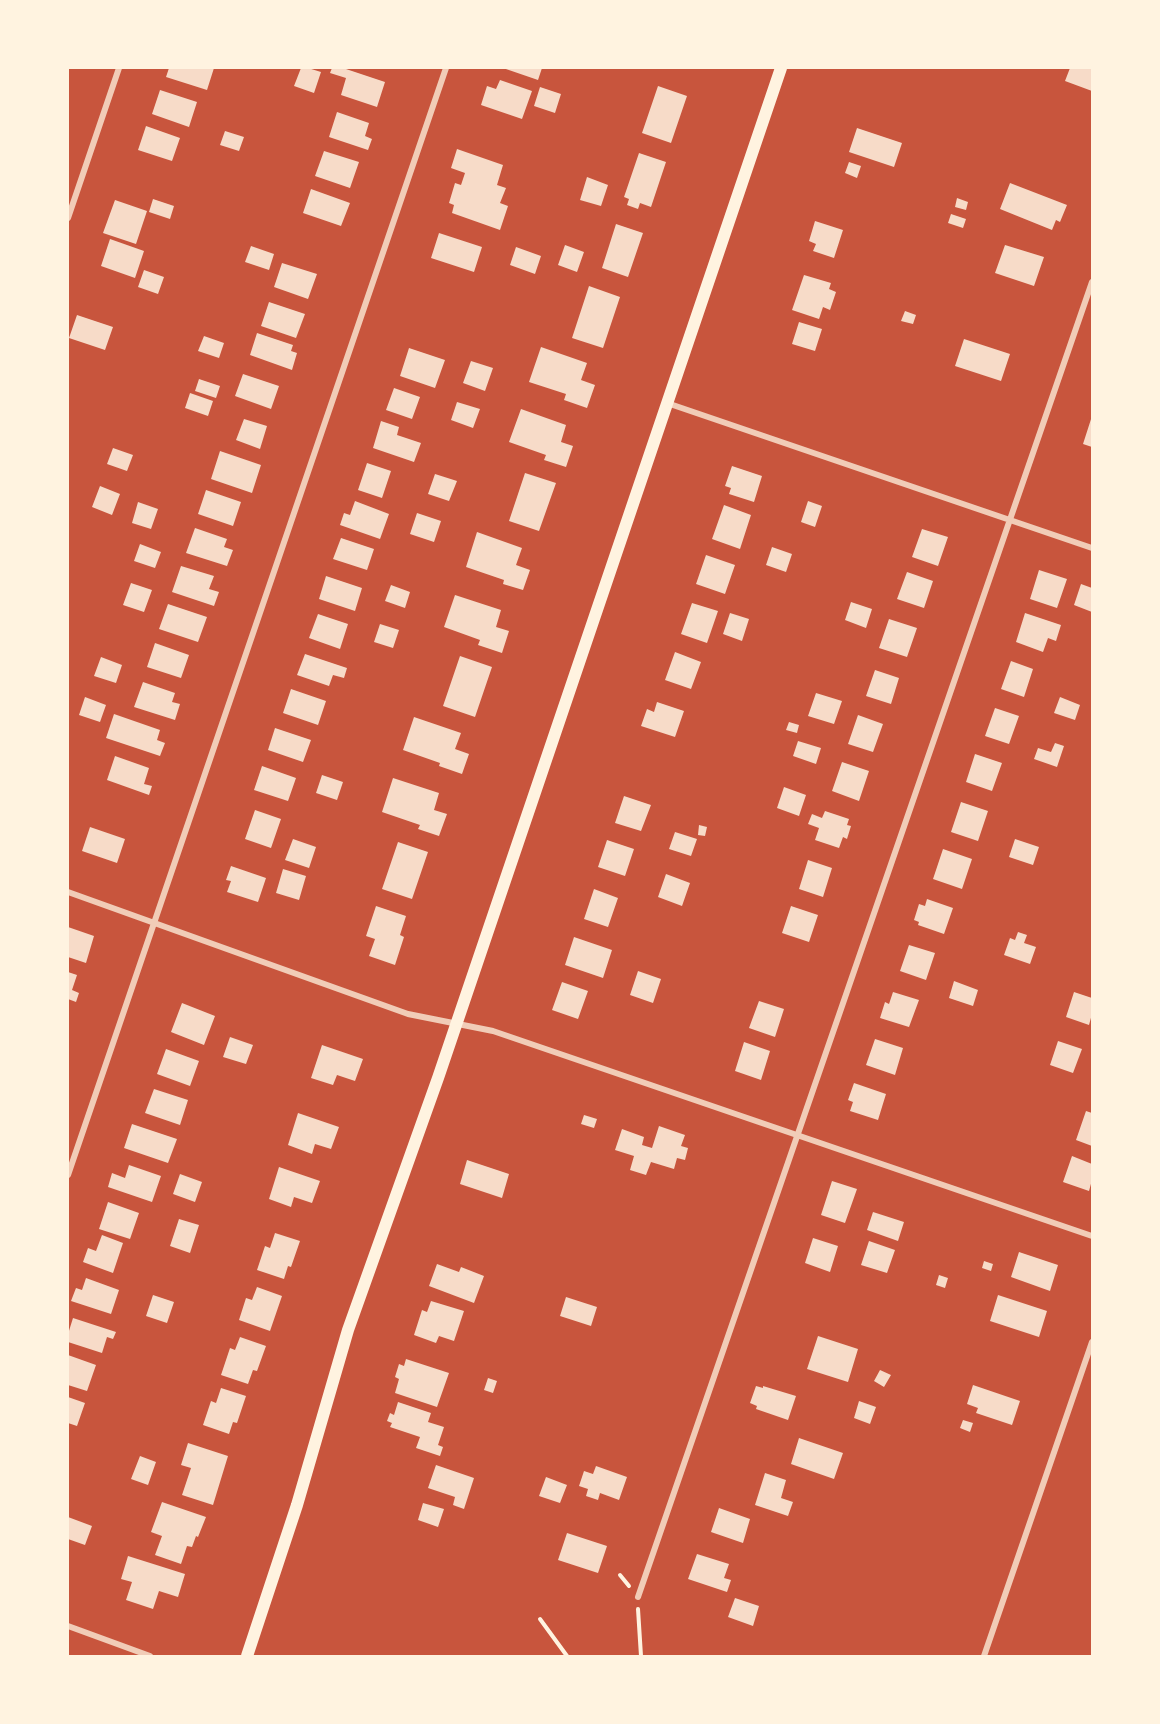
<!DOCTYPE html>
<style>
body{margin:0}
#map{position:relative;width:1160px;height:1724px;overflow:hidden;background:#c8553d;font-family:"Work Sans",sans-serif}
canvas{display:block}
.frame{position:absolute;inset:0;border:69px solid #fff3e0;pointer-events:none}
</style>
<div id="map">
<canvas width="1160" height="1724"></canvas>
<div class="frame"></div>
</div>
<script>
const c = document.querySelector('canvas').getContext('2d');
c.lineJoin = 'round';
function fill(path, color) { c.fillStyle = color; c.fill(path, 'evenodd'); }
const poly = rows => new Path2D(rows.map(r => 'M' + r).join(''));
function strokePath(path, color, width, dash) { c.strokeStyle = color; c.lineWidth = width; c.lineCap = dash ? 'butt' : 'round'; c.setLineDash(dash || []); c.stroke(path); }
fill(poly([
 [169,68,214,68,207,90,166,77],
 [301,68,308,68,321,72,314,93,294,86],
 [332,68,343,68,385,82,377,107,341,95,346,78,330,73],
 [503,68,542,68,538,80],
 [1070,68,1092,68,1092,91,1065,81],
 [500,80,532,91,522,119,481,105,487,86,496,89],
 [658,86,687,96,671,143,642,133],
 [540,87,561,94,555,113,534,106],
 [160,90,197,102,189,127,152,114],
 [337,112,369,123,365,136,372,139,368,150,329,137],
 [146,126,180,138,172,161,138,150],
 [857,128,902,143,894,167,849,152],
 [225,131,244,137,239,151,220,145],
 [457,149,503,165,497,185,506,188,500,203,508,206,500,230,452,213,454,205,449,203,455,183,461,185,465,173,451,168],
 [324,151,359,162,350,188,315,176],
 [639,153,666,162,651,207,640,203,638,209,627,205,629,199,624,197],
 [849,162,861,166,857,178,845,173],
 [587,177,608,185,601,206,580,200],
 [1010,183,1067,205,1060,222,1056,220,1052,230,1000,209],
 [311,189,350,203,341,226,303,213],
 [957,198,968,202,966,210,955,207],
 [153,199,174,206,170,219,149,212],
 [115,200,147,211,136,244,103,233],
 [951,214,966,219,963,228,948,223],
 [815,221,843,230,834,258,813,251,816,244,809,241],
 [616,224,643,233,628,277,602,268],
 [439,233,482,247,474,272,431,258],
 [110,239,144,251,135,278,101,266],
 [565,245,584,252,577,272,558,265],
 [1005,245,1044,257,1034,286,995,273],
 [251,246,274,254,269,270,245,262],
 [516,247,541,256,535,274,510,265],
 [282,263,317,274,308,299,274,287],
 [144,270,164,277,158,294,138,287],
 [804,275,831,283,829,289,836,292,830,310,823,307,819,319,792,310],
 [589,286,620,297,603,348,572,338],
 [269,302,305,314,296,338,261,326],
 [905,311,916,315,913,324,901,321],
 [77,315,113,327,105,350,69,338],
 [799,322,822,329,815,351,792,344],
 [257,333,293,345,291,351,297,353,292,370,250,355],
 [204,336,224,343,219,358,198,351],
 [964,339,1010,354,1001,381,955,366],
 [541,347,587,363,581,380,595,385,587,408,564,400,566,394,529,382],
 [409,348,445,360,435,388,400,376],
 [471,361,493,368,485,391,463,383],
 [243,374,279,386,271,409,235,396],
 [199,379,220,386,216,398,195,391],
 [394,388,420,397,412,419,386,410],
 [190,393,213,401,208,416,185,408],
 [457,402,480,409,473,428,451,420],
 [521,409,566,425,561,442,573,446,566,467,544,460,546,455,509,442],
 [1092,416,1092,447,1083,444],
 [244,419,267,426,260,449,236,440],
 [381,421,399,427,397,435,421,443,414,462,373,448],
 [113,448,133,455,127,471,107,464],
 [220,451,261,465,252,493,211,479],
 [367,463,391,471,382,498,358,490],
 [732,466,762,476,754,502,729,494,731,488,725,486],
 [525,473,556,483,539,531,509,521],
 [435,474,457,481,449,501,428,494],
 [100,486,120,494,112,515,92,507],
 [206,490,241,502,233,526,198,514],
 [355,501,389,514,380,539,340,525,344,513,350,515],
 [808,501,822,506,815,527,801,522],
 [138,502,158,509,151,529,132,523],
 [724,505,751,515,740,549,712,539],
 [417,513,441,521,434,542,410,534],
 [195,528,227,539,224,547,233,550,227,566,186,553],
 [922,529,948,537,938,566,912,557],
 [477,532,522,548,516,565,530,570,523,590,503,584,504,580,466,567],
 [341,538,374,549,367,570,333,559],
 [140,544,161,552,155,568,134,561],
 [772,547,792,554,786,572,766,565],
 [706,555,735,565,725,594,696,584],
 [181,566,214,576,209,589,219,592,214,606,172,592],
 [1039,570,1067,579,1057,608,1030,599],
 [907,572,933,581,924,608,897,599],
 [326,576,362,588,355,611,319,599],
 [131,583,152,590,144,612,123,605],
 [1081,584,1092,588,1092,612,1074,605],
 [391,585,410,592,405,608,385,601],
 [455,595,501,610,496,627,509,631,502,653,478,645,480,640,444,627],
 [851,602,872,609,866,628,845,620],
 [692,603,718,611,707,643,681,634],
 [168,604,207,617,198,642,159,629],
 [730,613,749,619,742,641,723,634],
 [1025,613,1061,625,1056,641,1048,638,1043,652,1016,642],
 [318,614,348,624,340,649,309,638],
 [889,619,917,628,907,657,879,648],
 [380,624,399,630,393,648,374,642],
 [155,643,189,655,181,678,147,667],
 [675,652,701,662,691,689,665,680],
 [305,654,347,668,344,678,333,675,329,686,297,675],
 [460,656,492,667,475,717,443,706],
 [101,657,122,665,116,683,94,676],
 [1011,661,1033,669,1024,697,1001,689],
 [875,670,899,678,891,704,866,696],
 [143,682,175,693,172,702,180,704,175,720,134,707],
 [291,689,326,701,318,725,283,713],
 [816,693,842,701,834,724,808,716],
 [85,697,106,705,100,722,79,715],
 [1060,697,1080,705,1075,720,1054,713],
 [657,702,684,711,675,737,641,726,647,709,654,712],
 [995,708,1019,716,1009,744,985,736],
 [114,714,160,730,157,740,165,743,160,756,106,738],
 [858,715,883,724,873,752,848,744],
 [414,717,461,733,455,749,469,754,462,774,439,766,440,763,403,750],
 [789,722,799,725,797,733,786,730],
 [275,728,311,740,303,762,268,750],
 [798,741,821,748,816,764,793,756],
 [1055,743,1064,746,1057,767,1034,759,1038,748,1051,752],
 [975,754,1002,763,992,791,966,782],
 [115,756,149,768,144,784,152,786,149,795,107,780],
 [842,762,869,771,859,801,832,791],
 [262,766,296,778,288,801,254,790],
 [322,775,343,782,337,800,316,793],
 [393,778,439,793,434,810,447,814,439,836,418,829,420,825,382,812],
 [784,787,806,795,799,816,777,808],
 [624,796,651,805,641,831,615,823],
 [961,802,988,811,978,841,951,832],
 [255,810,281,819,271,848,245,839],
 [825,811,849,819,847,825,851,826,847,839,843,837,839,848,815,840,819,828,808,824,812,814,822,818],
 [699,825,707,827,705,836,698,835],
 [90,827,125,839,117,863,82,851],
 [675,832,697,839,691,856,669,849],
 [293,839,316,847,309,868,285,860],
 [1015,839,1039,847,1033,865,1009,857],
 [607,840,634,849,625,876,598,867],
 [398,842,428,852,412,899,382,889],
 [943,849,972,859,962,889,933,879],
 [808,860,832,868,823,897,799,889],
 [231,866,266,878,258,902,227,892,231,881,226,880],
 [283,869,306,876,299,900,276,893],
 [666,874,690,883,682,906,658,897],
 [594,889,618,898,608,927,584,919],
 [927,899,953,908,944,934,918,925,919,922,914,920,919,904,925,906],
 [376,906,406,916,400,935,404,937,395,965,369,956,375,939,366,936],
 [791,906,818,915,809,942,782,933],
 [68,927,94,936,86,963,68,957],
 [1018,932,1027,935,1024,943,1036,947,1030,964,1004,955,1010,938,1015,940],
 [574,937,612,950,603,978,565,965],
 [909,945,935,953,926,980,900,971],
 [638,971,661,979,653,1003,630,995],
 [68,972,77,975,72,990,79,993,76,1002,68,999],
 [954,981,978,990,973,1006,949,998],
 [562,982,588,991,578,1019,552,1010],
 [893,992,919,1000,909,1027,880,1018,885,1002,889,1004],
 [1074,992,1092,998,1092,1014,1089,1025,1066,1017],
 [759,1001,784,1009,775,1037,749,1028],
 [182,1003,215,1016,204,1045,171,1032],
 [230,1037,253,1045,246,1064,223,1057],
 [875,1039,903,1048,895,1075,866,1065],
 [1058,1041,1082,1049,1073,1073,1050,1065],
 [744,1042,770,1051,761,1080,735,1071],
 [322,1045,363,1059,355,1081,337,1075,333,1085,311,1078],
 [166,1049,199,1061,190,1086,157,1074],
 [854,1083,886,1094,878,1120,850,1111,853,1102,848,1100],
 [154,1089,188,1100,180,1125,145,1113],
 [1086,1111,1092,1113,1092,1146,1076,1140],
 [298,1113,339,1127,331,1149,315,1144,312,1154,288,1145],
 [584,1115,597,1119,594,1128,581,1124],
 [132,1124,177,1139,168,1163,124,1148],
 [659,1126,685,1135,681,1146,688,1148,685,1160,677,1158,674,1169,651,1162,646,1175,630,1170,634,1156,615,1150,622,1129,644,1137,642,1145,652,1148],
 [1072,1156,1092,1164,1092,1180,1089,1191,1063,1182],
 [467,1160,509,1174,502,1198,460,1184],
 [129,1165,161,1176,152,1202,108,1187,112,1173,125,1178],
 [279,1167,320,1181,312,1203,294,1197,291,1207,269,1199],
 [180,1174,202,1182,195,1202,173,1194],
 [832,1181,857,1189,845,1223,821,1215],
 [108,1202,139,1213,130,1239,99,1229],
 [873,1212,904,1222,898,1241,867,1230],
 [179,1219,199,1225,190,1253,170,1246],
 [275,1233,300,1241,291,1267,288,1266,284,1279,257,1270,265,1246,270,1248],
 [102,1235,123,1243,113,1273,83,1262,88,1248,96,1251],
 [813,1238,838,1246,830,1272,805,1263],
 [869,1241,895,1250,887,1273,861,1265],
 [1019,1252,1058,1265,1050,1291,1011,1277],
 [984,1261,993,1264,991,1271,982,1268],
 [437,1264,459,1272,461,1267,484,1276,474,1303,429,1286],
 [939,1275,948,1278,945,1288,936,1285],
 [86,1278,119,1290,111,1314,71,1301,76,1288,82,1290],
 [257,1287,282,1296,270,1331,239,1320,246,1298,252,1300],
 [153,1295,174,1302,167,1323,146,1316],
 [998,1295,1047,1311,1039,1337,990,1321],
 [566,1297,597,1307,591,1326,560,1316],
 [431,1301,464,1311,454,1341,439,1336,436,1343,414,1335,422,1310,427,1312],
 [73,1318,116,1332,113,1339,107,1337,102,1353,68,1342,68,1334],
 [818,1336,858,1349,848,1382,807,1369],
 [240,1337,266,1346,257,1371,253,1370,248,1384,221,1375,230,1348,235,1350],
 [68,1355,96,1365,87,1391,68,1385],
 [406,1359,449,1373,437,1407,395,1393,399,1379,395,1377,399,1364,404,1366],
 [880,1370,891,1375,884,1387,874,1381],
 [488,1378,497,1381,493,1393,484,1390],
 [973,1385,1020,1401,1012,1425,976,1413,978,1408,967,1404],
 [756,1386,763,1388,763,1386,796,1396,788,1420,756,1409,757,1406,750,1403],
 [221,1388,246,1396,237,1423,233,1422,229,1434,203,1425,211,1401,216,1403],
 [68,1397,85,1403,77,1426,68,1423],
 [859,1401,876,1407,870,1424,854,1418],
 [398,1402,431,1413,428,1422,444,1427,438,1445,443,1447,440,1456,416,1448,420,1437,390,1427,392,1423,387,1421,390,1413,394,1415],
 [963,1420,973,1423,970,1432,960,1428],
 [799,1438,843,1453,834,1479,791,1464],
 [188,1443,228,1456,213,1505,182,1495,191,1468,181,1465],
 [140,1456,156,1462,148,1485,131,1479],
 [436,1465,474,1478,464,1509,453,1505,455,1497,428,1488],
 [596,1466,627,1477,619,1500,600,1493,598,1500,586,1496,588,1489,579,1486,584,1471,593,1474],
 [765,1473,786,1480,781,1498,793,1502,788,1516,755,1505],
 [546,1477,567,1485,560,1503,539,1496],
 [162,1502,206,1517,198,1537,196,1536,192,1547,187,1546,181,1564,155,1555,162,1536,151,1532],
 [423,1503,444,1509,438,1527,418,1520],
 [719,1508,750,1519,743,1543,711,1532],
 [68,1517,92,1526,85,1545,68,1539],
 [567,1533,607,1546,598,1573,558,1560],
 [697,1554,729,1564,724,1578,731,1580,727,1592,688,1579],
 [128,1556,185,1574,178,1597,159,1591,153,1609,126,1600,132,1582,121,1579],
 [735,1598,759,1606,753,1626,728,1617]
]), '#f7dbc8');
strokePath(poly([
 [620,1575,629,1586],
 [638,1609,641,1656],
 [540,1619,567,1656]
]), '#fff3e0', 4);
strokePath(poly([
 [68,218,119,68],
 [667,403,1092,548],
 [68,892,408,1014,493,1031,1092,1236],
 [68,1175,446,68],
 [638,1597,1092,282],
 [68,1626,150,1656],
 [984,1656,1092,1342]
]), '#f1ccb7', 6);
strokePath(poly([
 [247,1656,297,1505,348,1330,438,1078,781,68]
]), '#fff3e0', 12);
</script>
